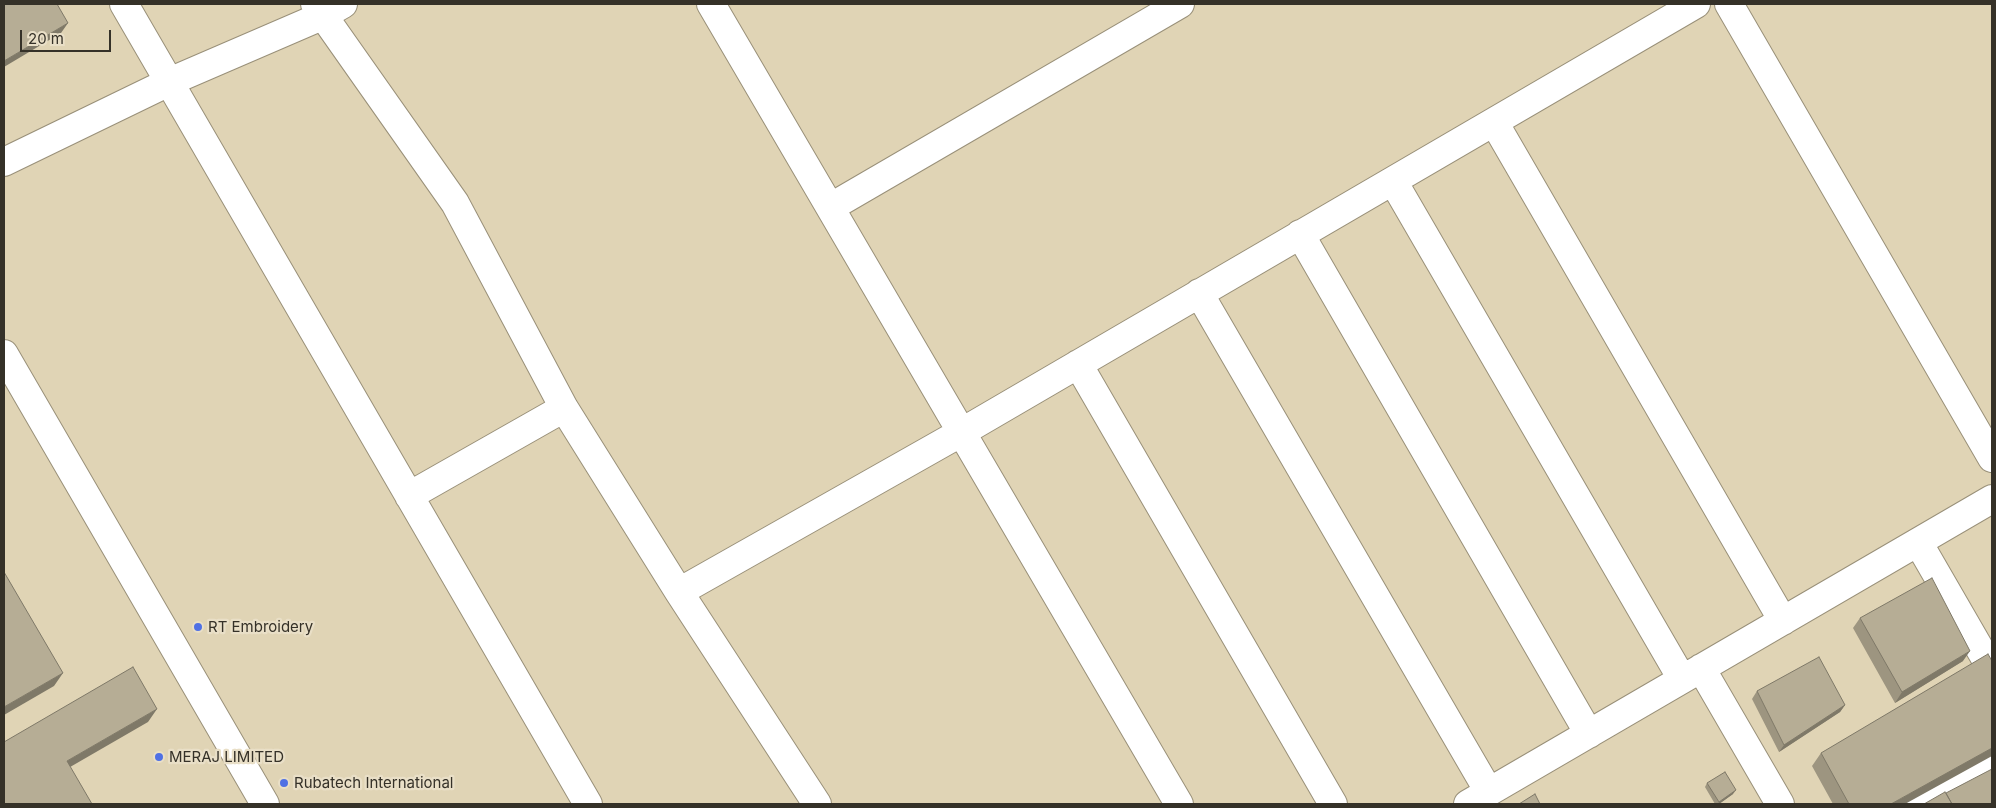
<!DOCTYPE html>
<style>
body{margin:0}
#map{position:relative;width:1996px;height:808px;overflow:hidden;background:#e9dfc7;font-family:Inter,sans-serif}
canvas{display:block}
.frame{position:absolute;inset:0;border:5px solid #353128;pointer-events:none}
.scale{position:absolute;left:20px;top:30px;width:91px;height:22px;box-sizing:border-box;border:2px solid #353128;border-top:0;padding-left:6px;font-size:15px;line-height:18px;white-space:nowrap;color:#353128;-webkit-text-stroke:4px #e9dfc7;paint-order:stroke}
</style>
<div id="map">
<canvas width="1996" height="808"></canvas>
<div class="frame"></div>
<div class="scale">20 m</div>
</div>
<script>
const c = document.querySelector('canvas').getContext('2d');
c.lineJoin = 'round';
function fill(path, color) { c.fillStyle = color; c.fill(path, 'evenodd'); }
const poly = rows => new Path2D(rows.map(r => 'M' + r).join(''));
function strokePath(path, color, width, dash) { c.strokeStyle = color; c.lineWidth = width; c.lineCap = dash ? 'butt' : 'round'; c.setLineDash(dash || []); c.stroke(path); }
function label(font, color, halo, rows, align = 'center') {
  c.font = font + ' Inter,sans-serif'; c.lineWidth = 4.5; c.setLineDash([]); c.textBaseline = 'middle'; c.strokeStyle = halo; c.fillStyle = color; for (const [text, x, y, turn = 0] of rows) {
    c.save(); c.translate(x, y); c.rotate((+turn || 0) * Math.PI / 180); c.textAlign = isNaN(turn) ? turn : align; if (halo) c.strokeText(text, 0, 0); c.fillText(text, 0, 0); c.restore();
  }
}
fill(poly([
 [4,4,1992,4,1992,804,4,804]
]), '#e0d4b5');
const minor = poly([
 [124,4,588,804],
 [315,4,455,203,564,408,679,592,817,804],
 [711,4,1179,804],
 [1729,4,1992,458],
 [1494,122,1783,621],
 [1393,181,1682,679],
 [831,207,1180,4],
 [1300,234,1589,734],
 [1199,293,1489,792],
 [1078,364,1333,804],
 [409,496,564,408],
 [1918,542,1992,670],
 [679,592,962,432,1696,4],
 [1701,668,1780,804],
 [1468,804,1992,499],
 [1921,804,1992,765]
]);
const tertiary = poly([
 [4,162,169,82,322,16,343,4],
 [4,354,265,804]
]);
strokePath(minor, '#999079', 30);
strokePath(tertiary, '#999079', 30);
strokePath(minor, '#fff', 28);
strokePath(tertiary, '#fff', 28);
fill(poly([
 [1860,618,1963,661,1895,703,1853,628],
 [1757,691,1845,705,1840,712,1779,752,1752,699],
 [1821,753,1905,804,1833,804,1812,766],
 [1707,783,1733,794,1719,804,1715,804,1705,787]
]), '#9d9580');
fill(poly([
 [68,23,61,33,4,67,4,61],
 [1970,651,1963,661,1895,703,1902,692],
 [63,673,54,686,4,715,4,707],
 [1845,705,1840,712,1779,752,1784,745],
 [157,709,148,722,58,774,67,761],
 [1992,748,1992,756,1905,804,1891,804],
 [1736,790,1733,794,1719,804,1718,804,1719,802]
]), '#7f7968');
const building = poly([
 [4,4,57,4,68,23,4,61,4,4],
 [4,572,63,673,4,707,4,572],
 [1932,578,1970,651,1902,692,1860,618,1932,578],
 [1988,654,1992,661,1992,748,1891,804,1849,804,1821,753,1988,654],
 [1819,657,1845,705,1784,745,1757,691,1819,657],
 [133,667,157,709,67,761,92,804,4,804,4,742,133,667],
 [1992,769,1992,804,1952,804,1946,793,1992,769],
 [1725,772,1736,790,1719,802,1707,783,1725,772],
 [1945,792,1952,804,1924,804,1945,792],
 [1535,794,1540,804,1519,804,1535,794]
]);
fill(building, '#b6ad95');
strokePath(building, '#7f7968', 1);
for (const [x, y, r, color] of [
 [198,627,5,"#4f70e4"],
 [159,757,5,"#4f70e4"],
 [284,783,5,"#4f70e4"]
]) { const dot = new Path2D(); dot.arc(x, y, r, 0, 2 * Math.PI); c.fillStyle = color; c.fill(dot); strokePath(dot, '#e9dfc7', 2); }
label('15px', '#353128', '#e9dfc7', [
 ["RT Embroidery",208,627],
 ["MERAJ LIMITED",169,757],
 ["Rubatech International",294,783]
], 'left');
</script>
